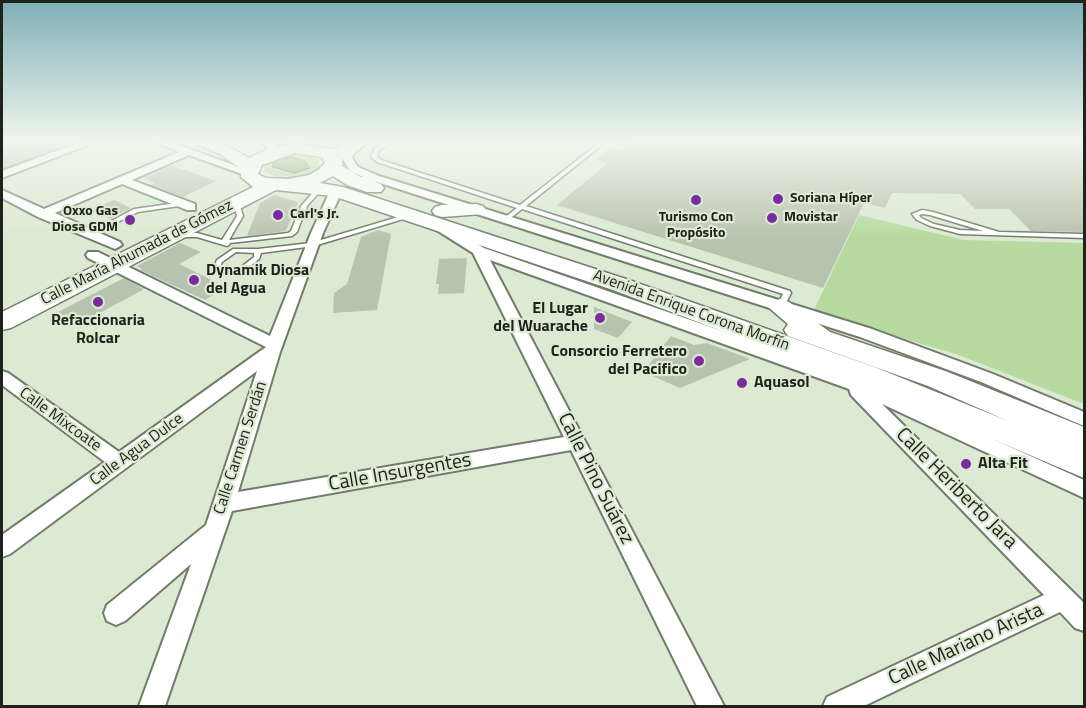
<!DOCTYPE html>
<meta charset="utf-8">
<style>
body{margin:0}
#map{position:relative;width:1086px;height:708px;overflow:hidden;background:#dcead4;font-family:"Titillium Web",sans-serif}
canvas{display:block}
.frame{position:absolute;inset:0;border:3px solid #1e231b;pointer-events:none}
</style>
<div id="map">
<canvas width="1086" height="708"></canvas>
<div class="frame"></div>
</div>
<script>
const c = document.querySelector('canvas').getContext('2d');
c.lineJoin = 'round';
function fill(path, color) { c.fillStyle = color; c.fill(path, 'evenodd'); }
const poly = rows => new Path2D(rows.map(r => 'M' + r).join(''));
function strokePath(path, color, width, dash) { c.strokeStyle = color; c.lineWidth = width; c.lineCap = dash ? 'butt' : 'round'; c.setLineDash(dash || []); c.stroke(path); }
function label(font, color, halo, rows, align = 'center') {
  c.font = font + ' "Titillium Web",sans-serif'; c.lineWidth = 4.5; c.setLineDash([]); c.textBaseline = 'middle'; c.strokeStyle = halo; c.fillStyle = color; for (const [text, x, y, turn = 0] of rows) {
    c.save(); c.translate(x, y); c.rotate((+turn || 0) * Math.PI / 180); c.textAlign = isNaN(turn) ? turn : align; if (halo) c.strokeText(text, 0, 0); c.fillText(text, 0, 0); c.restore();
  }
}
fill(poly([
 [291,153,310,156,318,159,320,167,314,173,294,178,280,178,265,172,264,164],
 [286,157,301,159,309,165,290,173,276,170,273,164],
 [859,215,964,240,1084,243,1084,404,956,354,813,312]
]), '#b6da9f');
const water = poly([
 [292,157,305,161,309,168,294,173,273,167,273,164,277,160,292,157]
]);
fill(water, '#83a56c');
strokePath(water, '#657e54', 1.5);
fill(poly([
 [2,140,78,140,78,141,2,169],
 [634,140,1084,140,1084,232,1031,231,1009,209,975,209,960,194,892,193,885,208,864,203,823,288,557,205,608,163,595,160,611,148,621,151],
 [171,165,216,181,183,197,150,185,155,183,145,178],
 [275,195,298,202,286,231,247,236,260,203],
 [114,200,131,208,110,219,91,210],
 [378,230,391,234,377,310,333,313,334,293,347,284,361,237],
 [180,243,201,252,179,264,226,287,205,300,140,270,142,269,137,266],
 [467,258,464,293,438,294,439,284,436,284,439,259],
 [124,278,144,289,78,325,58,312],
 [594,307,632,322,618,338,594,329],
 [671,336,694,345,707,343,750,359,680,388,643,372]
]), '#b6c3ae');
const service = poly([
 [391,140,397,140,379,150,377,157,381,160,520,205,603,140,608,140,526,206,790,291,791,293,784,307,780,309,776,307,783,294,522,209,508,220,504,220,504,218,517,208,377,162,372,158,371,157,375,148,391,140],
 [320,186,323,188,307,206,305,212,312,210,326,212,329,214,326,216,312,214,303,216,297,232,292,236,230,243,229,245,227,246,197,237,182,237,179,235,182,233,197,233,222,240,237,216,233,203,236,201,239,203,243,216,229,240,288,233,291,231,301,206,318,187,320,186],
 [184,202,187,204,186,205,138,212,90,236,87,234,134,209,184,202],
 [922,210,933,212,999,232,1084,234,1084,238,960,234,930,226,917,220,912,214,922,210],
 [922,214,930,215,983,231,960,230,934,224,921,218,919,215,922,214],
 [408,214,411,216,410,217,314,246,261,253,259,259,244,271,229,274,217,271,214,267,217,260,233,249,258,249,311,243,408,214],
 [236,252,254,253,254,257,240,268,229,270,221,268,220,267,222,262,236,252]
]);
const minor = poly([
 [86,140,101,140,2,178,2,171,86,140],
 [150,140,165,140,255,173,249,176,245,175,189,155,132,180,195,204,195,210,187,210,122,184,55,213,120,242,122,245,115,249,38,217,2,198,2,190,44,209,179,152,150,140],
 [261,140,272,140,277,147,268,149,261,140],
 [358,140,369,141,354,153,352,158,358,167,379,176,872,329,993,374,1084,412,1084,426,981,382,860,337,377,182,350,183,350,179,363,177,350,171,342,158,345,150,358,140],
 [336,187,342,191,323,233,280,352,238,492,564,437,473,253,435,229,434,226,440,222,484,248,854,377,1084,480,1084,498,882,404,1084,603,1084,631,1075,628,1060,612,864,706,823,706,827,697,1044,595,851,395,849,389,490,260,724,706,697,706,571,450,232,511,165,706,139,706,191,564,125,621,116,625,107,621,104,613,107,605,206,525,257,371,10,554,2,557,2,535,105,462,2,385,2,371,8,373,119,452,266,347,88,258,86,255,88,252,98,252,270,336,311,233,330,191,336,187]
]);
const primary = poly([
 [194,140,217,140,249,158,268,149,295,143,334,149,350,140,371,140,342,158,342,166,361,177,381,184,384,188,381,192,367,192,347,185,333,176,320,183,343,187,629,280,877,368,1008,421,928,386,788,336,784,330,788,324,768,307,771,302,780,299,789,302,830,332,948,372,1084,427,1084,478,857,382,613,290,333,196,276,190,11,328,2,330,2,312,253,187,241,177,241,169,220,154,196,144,194,140],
 [295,153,322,157,325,163,318,170,309,175,288,179,266,178,258,174,262,165,295,153],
 [476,204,483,206,486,210,483,214,442,217,435,215,432,211,435,207,442,205,476,204]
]);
strokePath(service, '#717d6a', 3);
strokePath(minor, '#717d6a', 4);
strokePath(primary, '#717d6a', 3);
fill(service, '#fff');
fill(minor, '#fff');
fill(primary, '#fff');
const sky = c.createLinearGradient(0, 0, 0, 239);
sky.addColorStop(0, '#7faeb6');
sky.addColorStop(0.59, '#eff6ec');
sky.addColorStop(1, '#eff6ec00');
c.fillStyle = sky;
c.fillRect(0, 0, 1086, 239);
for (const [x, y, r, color] of [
 [778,199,6,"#7a2c9d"],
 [696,200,6,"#7a2c9d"],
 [278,215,6,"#7a2c9d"],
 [772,218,6,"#7a2c9d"],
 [130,220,6,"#7a2c9d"],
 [194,280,6,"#7a2c9d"],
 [98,302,6,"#7a2c9d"],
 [600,318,6,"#7a2c9d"],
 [699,361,6,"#7a2c9d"],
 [742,383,6,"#7a2c9d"],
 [966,464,6,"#7a2c9d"]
]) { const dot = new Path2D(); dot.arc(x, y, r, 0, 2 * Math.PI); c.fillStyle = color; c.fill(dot); strokePath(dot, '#dcead4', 2); }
label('bold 14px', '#1e231b', '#dcead4', [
 ["Soriana Híper",790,199],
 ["Oxxo Gas",118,212,"right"],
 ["Diosa GDM",118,228,"right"],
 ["Carl's Jr.",290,215],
 ["Turismo Con",696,218,"center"],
 ["Propósito",696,234,"center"],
 ["Movistar",784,218]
], 'left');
label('16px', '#1e231b', '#dcead4', [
 ["Calle María Ahumada de Gómez",137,253,-27],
 ["Avenida Enrique Corona Morfín",691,311,20],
 ["Calle Mixcoate",60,420,36],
 ["Calle Carmen Serdán",241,448,-72],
 ["Calle Agua Dulce",137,450,-36]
]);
label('bold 16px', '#1e231b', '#dcead4', [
 ["Dynamik Diosa",206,271],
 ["del Agua",206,289],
 ["El Lugar",588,309,"right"],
 ["del Wuarache",588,327,"right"],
 ["Refaccionaria",98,321,"center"],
 ["Rolcar",98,339,"center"],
 ["Consorcio Ferretero",687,352,"right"],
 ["del Pacifico",687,370,"right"],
 ["Aquasol",754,383],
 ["Alta Fit",978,464]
], 'left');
label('20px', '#1e231b', '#dcead4', [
 ["Calle Insurgentes",400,473,-10],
 ["Calle Pino Suárez",595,479,63],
 ["Calle Heriberto Jara",956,489,45],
 ["Calle Mariano Arista",966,645,-25]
]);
</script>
